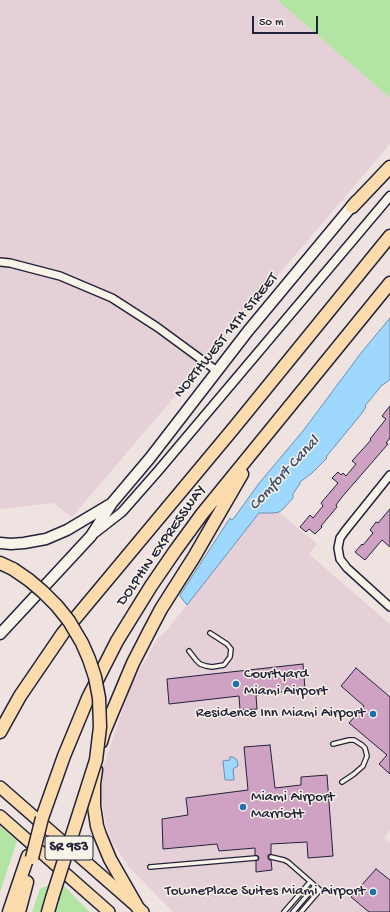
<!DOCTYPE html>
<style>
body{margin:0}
#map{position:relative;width:390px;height:912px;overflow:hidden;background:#efe3e1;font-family:"Gochi Hand",sans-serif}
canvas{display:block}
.scale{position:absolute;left:252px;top:16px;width:66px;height:18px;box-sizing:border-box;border:2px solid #22223b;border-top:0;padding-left:5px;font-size:12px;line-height:14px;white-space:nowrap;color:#22223b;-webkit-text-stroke:3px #f7f3e8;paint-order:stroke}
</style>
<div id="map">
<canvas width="390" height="912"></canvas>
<div class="scale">50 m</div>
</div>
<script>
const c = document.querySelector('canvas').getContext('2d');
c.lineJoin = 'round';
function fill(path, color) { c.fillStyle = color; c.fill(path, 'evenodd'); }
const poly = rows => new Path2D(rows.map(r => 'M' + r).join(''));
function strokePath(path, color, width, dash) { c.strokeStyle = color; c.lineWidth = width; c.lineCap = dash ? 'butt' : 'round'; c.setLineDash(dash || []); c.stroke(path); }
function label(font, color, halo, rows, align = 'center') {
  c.font = font + ' "Gochi Hand",sans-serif'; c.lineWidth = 3; c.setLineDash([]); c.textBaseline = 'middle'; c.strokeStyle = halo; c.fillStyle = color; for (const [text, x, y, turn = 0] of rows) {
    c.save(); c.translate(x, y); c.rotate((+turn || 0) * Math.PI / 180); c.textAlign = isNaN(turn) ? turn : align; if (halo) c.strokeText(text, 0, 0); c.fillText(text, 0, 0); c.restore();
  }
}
fill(poly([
 [0,0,277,0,390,98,390,144,72,517,53,503,0,509],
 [279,512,317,544,309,554,390,624,390,830,384,838,390,843,390,912,173,912,128,866,111,840,105,820,100,792,103,768,131,685,157,639,167,630,259,513,274,513]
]), '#e5d0d8');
fill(poly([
 [277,0,390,0,390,98],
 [0,826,17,841,0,892],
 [51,884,64,886,90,912,32,912,40,889]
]), '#b2e4a4');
const water = poly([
 [390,318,390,379,387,382,382,385,365,406,366,407,362,413,326,457,327,458,312,473,300,482,300,484,299,485,293,494,293,498,283,509,279,512,274,513,259,513,187,605,180,596,180,595,230,518,232,520,234,518,260,482,303,431,361,353,390,318],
 [230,757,233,757,237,760,238,766,233,769,234,780,225,780,223,761,230,760,230,757]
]);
fill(water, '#9ed8fe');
strokePath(water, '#6c8fb0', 1);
const building = poly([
 [390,406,390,438,386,443,388,444,342,497,336,505,337,507,321,526,322,527,315,534,309,529,306,532,300,527,310,515,313,518,323,506,321,503,338,483,332,478,338,472,341,475,343,473,346,476,356,464,352,461,371,440,370,439,386,419,382,416,390,406],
 [390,509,390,547,382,540,365,560,355,552,362,544,363,545,373,533,370,530,376,522,378,523,390,509],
 [303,664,305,689,256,695,257,709,240,710,239,696,169,704,167,679,303,664],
 [356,668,390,697,390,774,379,764,387,755,349,723,364,706,341,686,356,668],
 [270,745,275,788,301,785,301,777,327,775,333,856,308,858,307,842,271,844,271,854,268,855,268,858,269,860,271,860,272,870,256,872,256,861,258,860,259,858,258,856,255,855,255,848,219,851,217,844,163,849,162,819,188,815,186,798,248,790,244,747,270,745],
 [376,869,390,880,390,912,369,912,351,897,376,869]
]);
fill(building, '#cfa2c4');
strokePath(building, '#22223b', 1);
const service = poly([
 [189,651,196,660,200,664,206,666,212,667,224,665,230,657,231,649,227,644,210,633],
 [333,744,349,740,354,740,362,745,365,748,367,756,363,766,354,774,342,782],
 [271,857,284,860,288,862,320,890,301,912],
 [150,867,256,858],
 [284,912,310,882],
 [293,912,315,886]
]);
const minor = poly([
 [0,262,10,263,60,276,112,298,157,327,217,371],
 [390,475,345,531,340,538,338,548,340,559,347,568,390,607]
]);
const tertiary = poly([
 [95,533,122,512,158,471,390,196]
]);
const secondary = poly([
 [0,543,11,544,24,543,46,539,67,530,109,505],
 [0,634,91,536,112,503,150,458,248,331,356,201]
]);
const trunk = poly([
 [0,787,143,912],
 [0,816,109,912]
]);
const motorway = poly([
 [352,207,390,167],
 [0,563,13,569],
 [0,732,20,696,63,633,233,429,390,236],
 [101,742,104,732,125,682,133,663,151,628,161,609,194,557,242,474],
 [96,770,94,784,94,806,97,826,100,835,110,859,138,908],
 [42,818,64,756,88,698,117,641,151,586,175,551,202,514,390,283],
 [9,912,28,856],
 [19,912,27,882],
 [48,912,52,898]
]);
strokePath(service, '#22223b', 6);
strokePath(minor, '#22223b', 10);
strokePath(tertiary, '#22223b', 11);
strokePath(secondary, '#22223b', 13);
strokePath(trunk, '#22223b', 14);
strokePath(motorway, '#22223b', 15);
strokePath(service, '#f7f3e8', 3.5);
strokePath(minor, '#f7f3e8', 7);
strokePath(tertiary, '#f7f3e8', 8);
strokePath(secondary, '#f7f3e8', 10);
strokePath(trunk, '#fcdcac', 11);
strokePath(motorway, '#fcdcac', 12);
const motorwayBridge = poly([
 [13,569,29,580,43,592,57,606,69,621,82,643,89,659,95,677,99,698,100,727,96,760,52,898],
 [32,858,42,818]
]);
strokePath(motorwayBridge, '#22223b', 15, []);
strokePath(motorwayBridge, '#fcdcac', 12);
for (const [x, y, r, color] of [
 [236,684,4,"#1f6fb2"],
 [373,714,4,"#1f6fb2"],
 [243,807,4,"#1f6fb2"],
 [373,892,4,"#1f6fb2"]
]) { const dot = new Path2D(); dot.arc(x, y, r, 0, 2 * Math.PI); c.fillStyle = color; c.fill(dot); strokePath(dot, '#f7f3e8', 1.5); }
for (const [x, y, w] of [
 [69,848,48]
]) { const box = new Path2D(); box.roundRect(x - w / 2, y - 12, w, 24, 3); c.fillStyle = '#f7f3e8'; c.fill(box); strokePath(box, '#22223b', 1); }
label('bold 14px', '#22223b', null, [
 ["SR 953",69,848]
]);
label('15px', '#22223b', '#f7f3e8', [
 ["NORTHWEST 14TH STREET",227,336,-51],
 ["DOLPHIN EXPRESSWAY",162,546,-55]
]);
label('15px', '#22223b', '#f7f3e8', [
 ["Courtyard",244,675],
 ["Miami Airport",244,692],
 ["Residence Inn Miami Airport",365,714,"right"],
 ["Miami Airport",251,798],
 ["Marriott",251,815],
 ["TownePlace Suites Miami Airport",365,892,"right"]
], 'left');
label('italic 16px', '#41506c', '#f7f3e8', [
 ["Comfort Canal",285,474,-47]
]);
</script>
